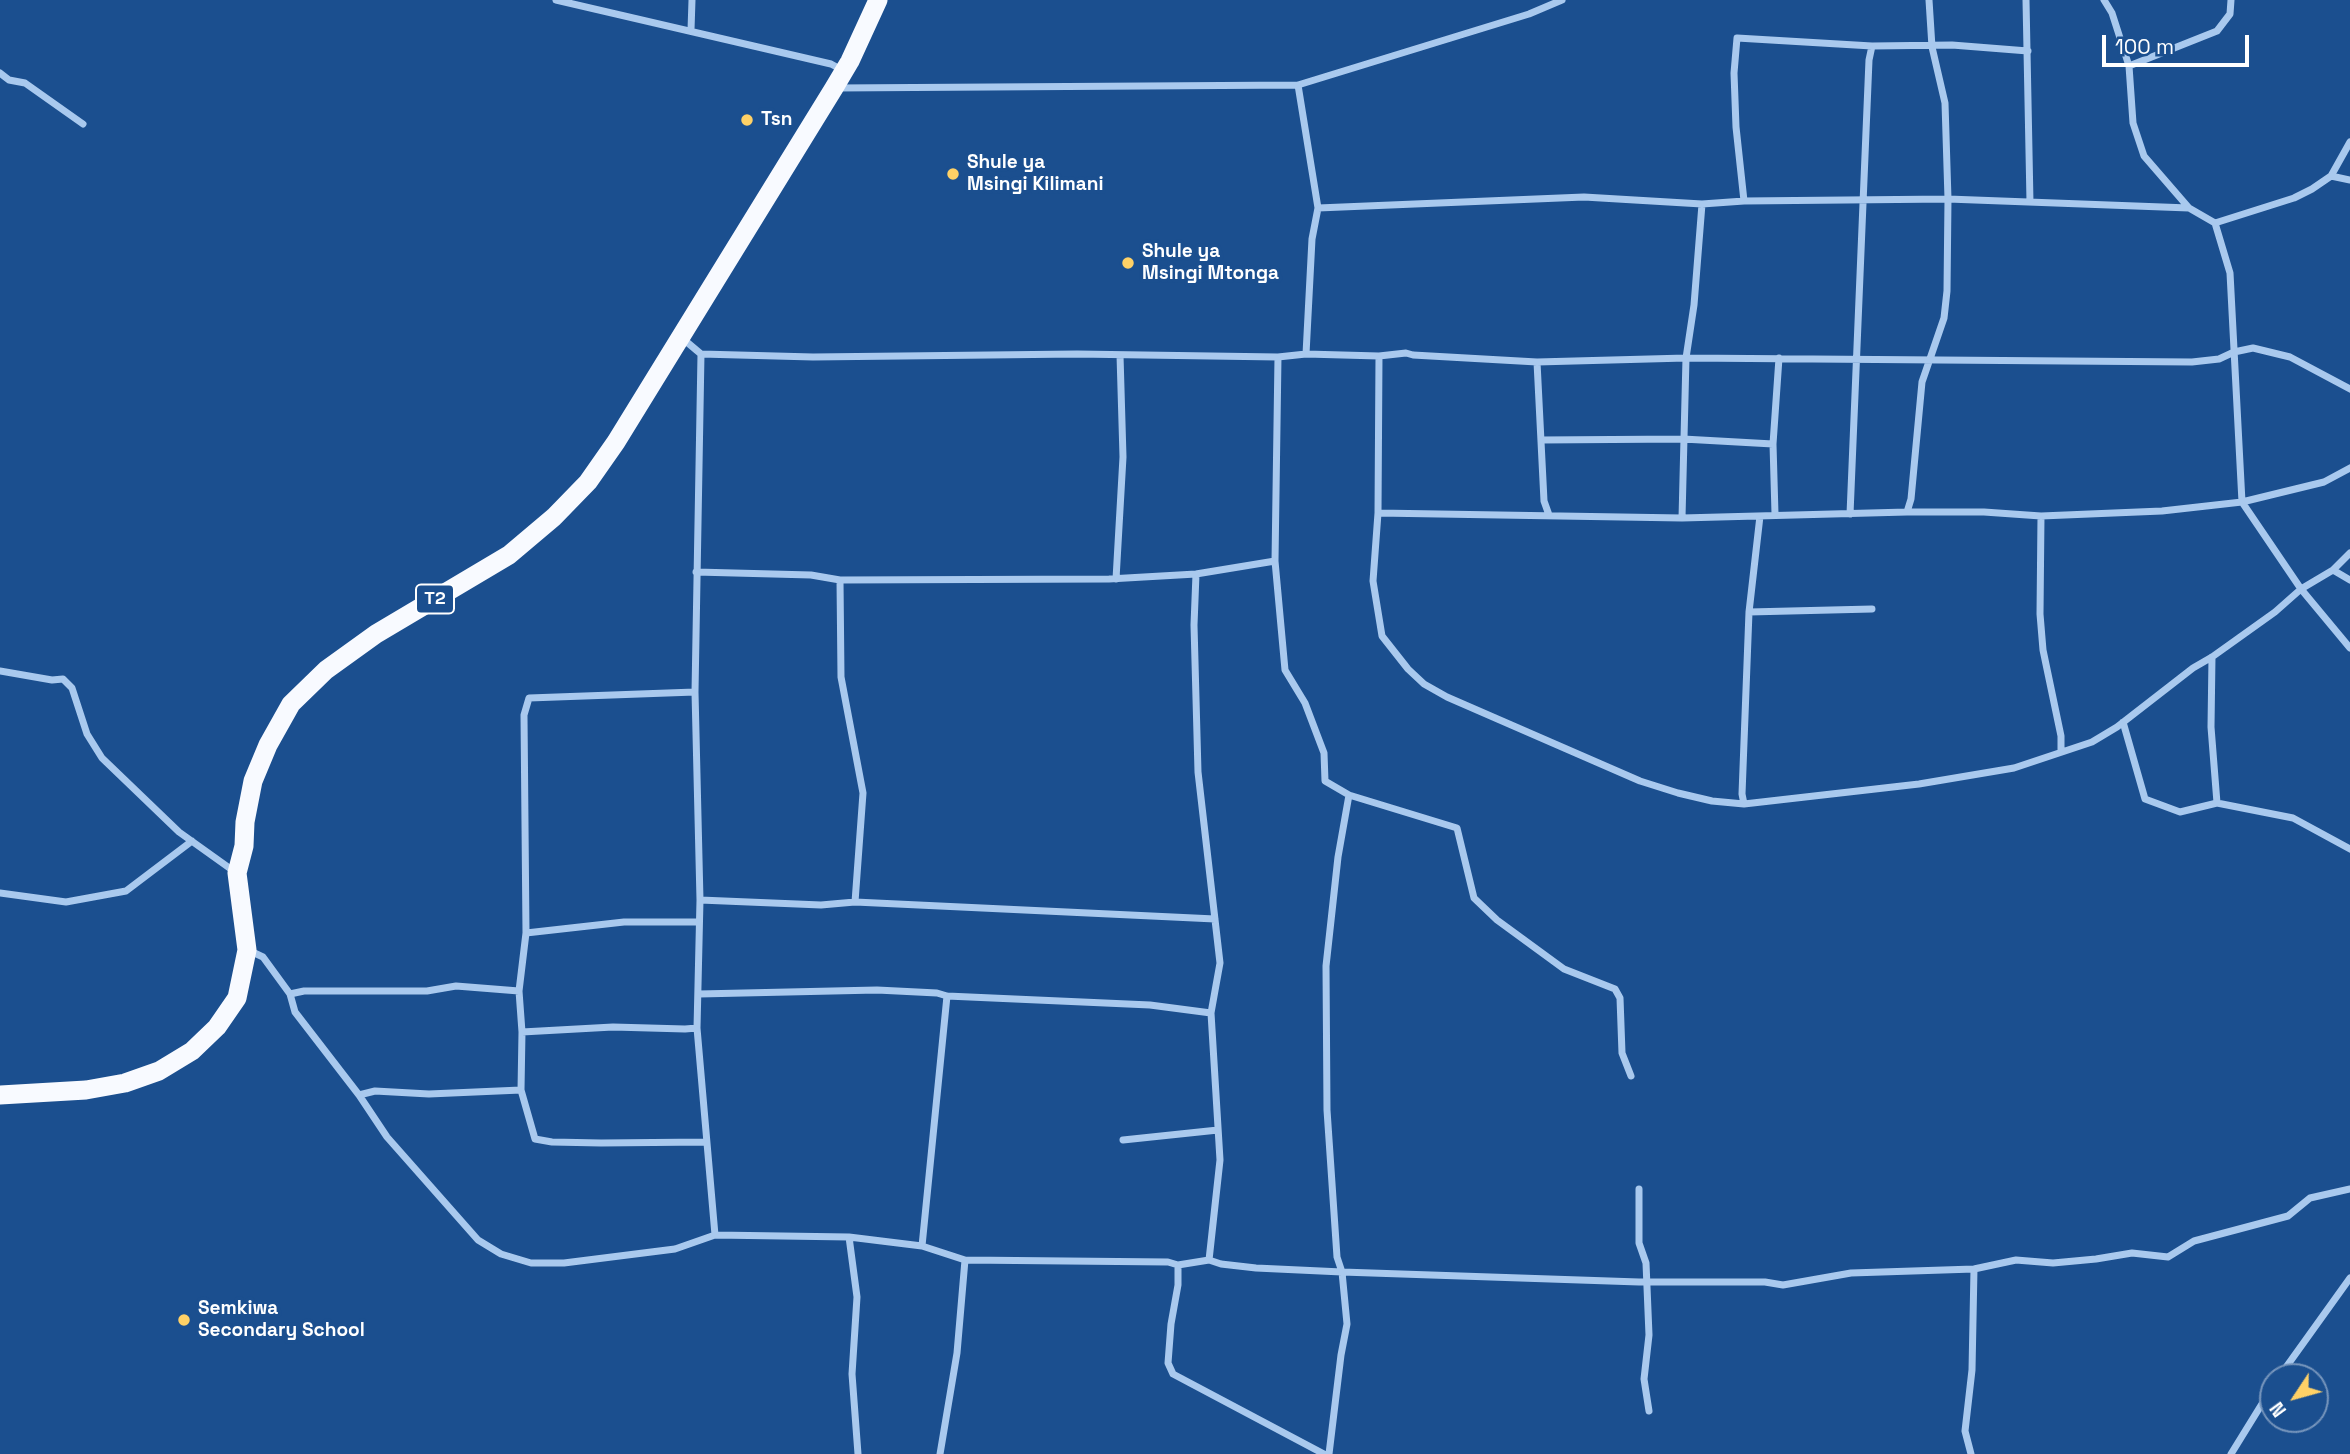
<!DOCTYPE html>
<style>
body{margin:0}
#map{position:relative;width:2350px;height:1454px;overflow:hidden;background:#1b4f8f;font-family:"Space Grotesk",sans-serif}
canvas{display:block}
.north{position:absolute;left:2259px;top:1363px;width:70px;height:70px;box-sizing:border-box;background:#1b4f8f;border:2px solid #7695bc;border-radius:50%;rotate:234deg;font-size:19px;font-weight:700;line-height:28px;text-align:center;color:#fff}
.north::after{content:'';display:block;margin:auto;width:24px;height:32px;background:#ffd166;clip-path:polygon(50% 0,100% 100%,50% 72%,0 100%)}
.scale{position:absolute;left:2102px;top:35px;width:147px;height:32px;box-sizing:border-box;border:4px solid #fff;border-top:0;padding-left:9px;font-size:21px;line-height:24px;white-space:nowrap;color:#fff;-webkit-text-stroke:5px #1b4f8f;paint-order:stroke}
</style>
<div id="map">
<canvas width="2350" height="1454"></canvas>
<div class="north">N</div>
<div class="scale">100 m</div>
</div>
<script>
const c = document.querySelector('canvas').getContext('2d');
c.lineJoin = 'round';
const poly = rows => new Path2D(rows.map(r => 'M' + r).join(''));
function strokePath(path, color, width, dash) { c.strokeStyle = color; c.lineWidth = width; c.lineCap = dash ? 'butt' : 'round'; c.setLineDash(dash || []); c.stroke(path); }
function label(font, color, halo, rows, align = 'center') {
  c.font = font + ' "Space Grotesk",sans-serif'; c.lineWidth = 7; c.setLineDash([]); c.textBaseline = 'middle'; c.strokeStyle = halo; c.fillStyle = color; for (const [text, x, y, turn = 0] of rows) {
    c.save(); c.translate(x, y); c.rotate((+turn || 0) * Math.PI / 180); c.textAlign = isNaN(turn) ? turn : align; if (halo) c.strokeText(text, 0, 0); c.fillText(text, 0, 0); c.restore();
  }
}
strokePath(poly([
 [556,0,831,64,844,71],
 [2026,0,2030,202],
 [2104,0,2112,13,2129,66,2133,123,2144,156,2189,208,2215,223,2230,273,2242,502,2301,589,2350,648],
 [691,30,692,0],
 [2129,66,2217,31,2230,14,2231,0],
 [0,73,9,80,25,83,83,124],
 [1298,85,1318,208,1312,239,1306,354],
 [837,88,1298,85,1529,14,1562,0],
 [2331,176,2350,180],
 [1744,201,1736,127,1734,73,1737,38,1872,46,1952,45,2028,51],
 [1318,208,1584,197,1702,204,1744,201,1948,199,2189,208],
 [2215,223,2294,198,2312,189,2331,176,2350,142],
 [682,338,701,354,813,357,1077,354,1278,357,1306,354,1379,356,1406,353,1413,355,1537,362,1686,358,2192,362,2219,359,2234,352,2253,348,2290,357,2350,389],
 [701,354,695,692,700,900,697,1028,715,1235],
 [1379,356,1378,513,1373,581,1382,636,1408,669,1424,684,1447,697,1640,781,1678,793,1712,801,1744,804,1919,784,2014,768,2092,742,2117,727,2193,668,2212,657,2275,612,2301,589,2333,570,2350,553],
 [1278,357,1275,561,1285,670,1305,703,1324,753,1325,781,1349,795,1457,828,1474,898,1497,920,1564,969,1615,989,1620,998,1622,1053,1631,1076],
 [1537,362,1544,501,1549,515],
 [1541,440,1683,439,1773,444],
 [1907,512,1911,499,1922,382,1944,318,1947,291,1948,199,1945,103,1932,47,1929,0],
 [1378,513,1682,518,1907,512,1984,512,2041,516,2162,511,2242,502,2324,482,2350,468],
 [1775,514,1773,444,1779,358],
 [1850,514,1869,60,1872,46],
 [2041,516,2040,614,2043,650,2061,736,2061,751],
 [1682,518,1686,358,1694,305,1702,204],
 [2333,570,2350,580],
 [696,572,811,575,840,580,1109,579,1196,574,1275,561],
 [1196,574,1194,625,1198,772,1220,963,1211,1013,1220,1160,1209,1260],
 [1116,579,1123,457,1120,355],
 [840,580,841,677,863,793,855,902],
 [1749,612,1872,609],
 [2212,657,2211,727,2217,803],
 [0,671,52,680,63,679,72,688,87,734,102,758,179,832,235,872],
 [695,692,529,698,524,715,526,933,519,991,522,1032,521,1090,535,1139,552,1142,601,1143,705,1142],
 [2123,722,2145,799,2180,812,2217,803,2293,818,2350,849],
 [1744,804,1742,794,1749,612,1760,516],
 [0,893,66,902,126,891,192,841],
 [700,900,821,905,855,902,1215,919],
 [526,933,624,922,699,922],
 [248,950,263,957,290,994,295,1012,359,1095,387,1137,478,1240,501,1254,531,1263,564,1263,675,1249,715,1235,849,1237,922,1246,965,1260,1168,1262,1178,1265,1209,1260,1221,1264,1256,1268,1342,1272,1639,1282,1765,1282,1783,1285,1851,1273,1974,1269,2016,1260,2053,1263,2096,1259,2132,1253,2168,1257,2194,1241,2288,1216,2310,1198,2350,1189],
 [290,994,304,991,427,991,456,986,519,991],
 [699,994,877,990,937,993,947,996,1150,1005,1211,1013],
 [522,1032,613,1027,685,1029,697,1028],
 [359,1095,375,1091,429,1094,521,1090],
 [1123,1140,1218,1130],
 [1639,1189,1639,1243,1646,1263,1649,1335,1644,1379,1649,1411],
 [849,1237,857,1297,852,1374,858,1454],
 [922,1246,947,996],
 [1178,1265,1178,1285,1171,1324,1168,1363,1173,1374,1324,1454],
 [2279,1377,2350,1278],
 [940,1454,957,1353,965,1260],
 [1329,1454,1341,1355,1347,1324,1342,1272,1337,1257,1327,1110,1326,966,1338,857,1349,795],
 [1971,1454,1965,1431,1972,1370,1974,1269],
 [2231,1454,2273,1386]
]), '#a9c9ee', 7);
strokePath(poly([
 [0,1095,86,1090,125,1083,159,1071,192,1051,217,1027,237,998,247,950,237,873,244,846,245,822,253,781,268,745,291,704,326,670,376,634,509,555,554,517,588,482,616,442,834,88,850,61,878,0]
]), '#f8faff', 19);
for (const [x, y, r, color] of [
 [747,120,7,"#ffd166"],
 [953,174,7,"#ffd166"],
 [1128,263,7,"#ffd166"],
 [184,1320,7,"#ffd166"]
]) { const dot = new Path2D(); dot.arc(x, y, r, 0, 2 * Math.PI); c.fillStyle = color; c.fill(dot); strokePath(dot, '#1b4f8f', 2.5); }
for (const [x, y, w] of [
 [435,599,38]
]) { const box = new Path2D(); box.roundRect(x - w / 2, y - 14.5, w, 29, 5); c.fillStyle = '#1b4f8f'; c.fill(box); strokePath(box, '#fff', 2); }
label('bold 18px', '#fff', null, [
 ["T2",435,599]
]);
label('bold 19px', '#fff', '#1b4f8f', [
 ["Tsn",761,120],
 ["Shule ya",967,163],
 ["Msingi Kilimani",967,185],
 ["Shule ya",1142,252],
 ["Msingi Mtonga",1142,274],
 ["Semkiwa",198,1309],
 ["Secondary School",198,1331]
], 'left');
</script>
